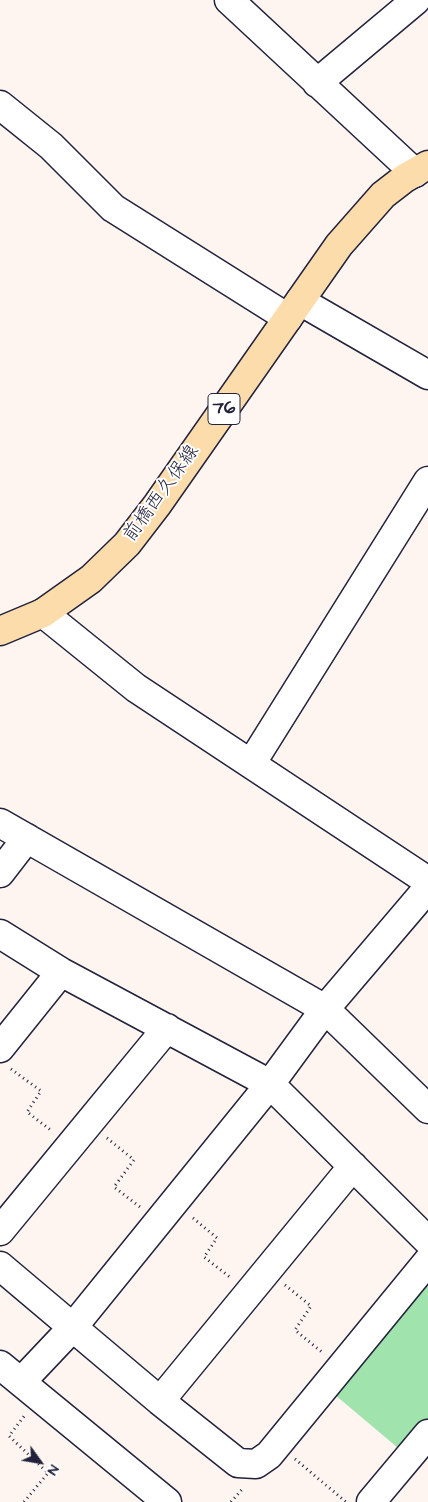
<!DOCTYPE html>
<meta charset="utf-8">
<style>
body{margin:0}
#map{position:relative;width:428px;height:1502px;overflow:hidden;background:#fef5f1;font-family:"Architects Daughter",sans-serif}
canvas{display:block}
.north{position:absolute;left:15px;top:1437px;width:50px;height:50px;-webkit-text-stroke:4px #fff;paint-order:stroke;rotate:122deg;font-size:14px;font-weight:700;line-height:20px;text-align:center;color:#22223b}
.north::after{content:'';display:block;margin:auto;width:18px;height:22px;background:#22223b;clip-path:polygon(50% 0,100% 100%,50% 72%,0 100%)}
</style>
<div id="map">
<canvas width="428" height="1502"></canvas>
<div class="north">N</div>
</div>
<script>
const c = document.querySelector('canvas').getContext('2d');
c.lineJoin = 'round';
function fill(path, color) { c.fillStyle = color; c.fill(path, 'evenodd'); }
const poly = rows => new Path2D(rows.map(r => 'M' + r).join(''));
function strokePath(path, color, width, dash) { c.strokeStyle = color; c.lineWidth = width; c.lineCap = dash ? 'butt' : 'round'; c.setLineDash(dash || []); c.stroke(path); }
function label(font, color, halo, rows, align = 'center') {
  c.font = font + ' "Architects Daughter","Klee One",sans-serif'; c.lineWidth = 4; c.setLineDash([]); c.textBaseline = 'middle'; c.strokeStyle = halo; c.fillStyle = color; for (const [text, x, y, turn = 0] of rows) {
    c.save(); c.translate(x, y); c.rotate((+turn || 0) * Math.PI / 180); c.textAlign = isNaN(turn) ? turn : align; if (halo) c.strokeText(text, 0, 0); c.fillText(text, 0, 0); c.restore();
  }
}
fill(poly([
 [428,1270,428,1424,404,1453,328,1389]
]), '#a1e3ad');
const minor = poly([
 [229,0,415,173],
 [317,83,416,0],
 [0,105,51,146,113,208,288,318],
 [300,301,428,375],
 [43,613,136,688,428,881],
 [251,764,428,481],
 [0,823,325,1009,428,1109],
 [0,873,27,838],
 [0,934,61,972,270,1084,428,1241],
 [0,1048,61,972],
 [0,1231,167,1028],
 [0,1266,160,1401,238,1463,256,1464,269,1455,428,1261],
 [0,1365,167,1502],
 [21,1382,73,1327,270,1084,325,1009,428,888],
 [160,1401,353,1166],
 [371,1502,428,1434]
]);
const major = poly([
 [0,631,43,613,91,579,127,544,157,505,339,245,383,195,405,178,428,165]
]);
strokePath(minor, '#22223b', 31);
strokePath(major, '#22223b', 31);
strokePath(poly([
 [11,1069,41,1091,27,1112,52,1131],
 [107,1138,134,1160,114,1187,140,1207],
 [193,1218,217,1238,204,1257,231,1278],
 [285,1285,311,1306,295,1330,323,1353],
 [295,1459,346,1502],
 [24,1502,48,1473,9,1436,25,1415],
 [231,1502,244,1487]
]), '#22223b', 3, [1, 4]);
strokePath(minor, '#fff', 28);
strokePath(major, '#fddcac', 28);
for (const [x, y, w] of [
 [224,409,32]
]) { const box = new Path2D(); box.roundRect(x - w / 2, y - 15.5, w, 31, 4); c.fillStyle = '#fff'; c.fill(box); strokePath(box, '#22223b', 1); }
label('bold 18px', '#22223b', null, [
 ["76",224,409]
]);
label('19px', '#22223b', '#fff', [
 ["前橋西久保線",162,494,-54]
]);
</script>
